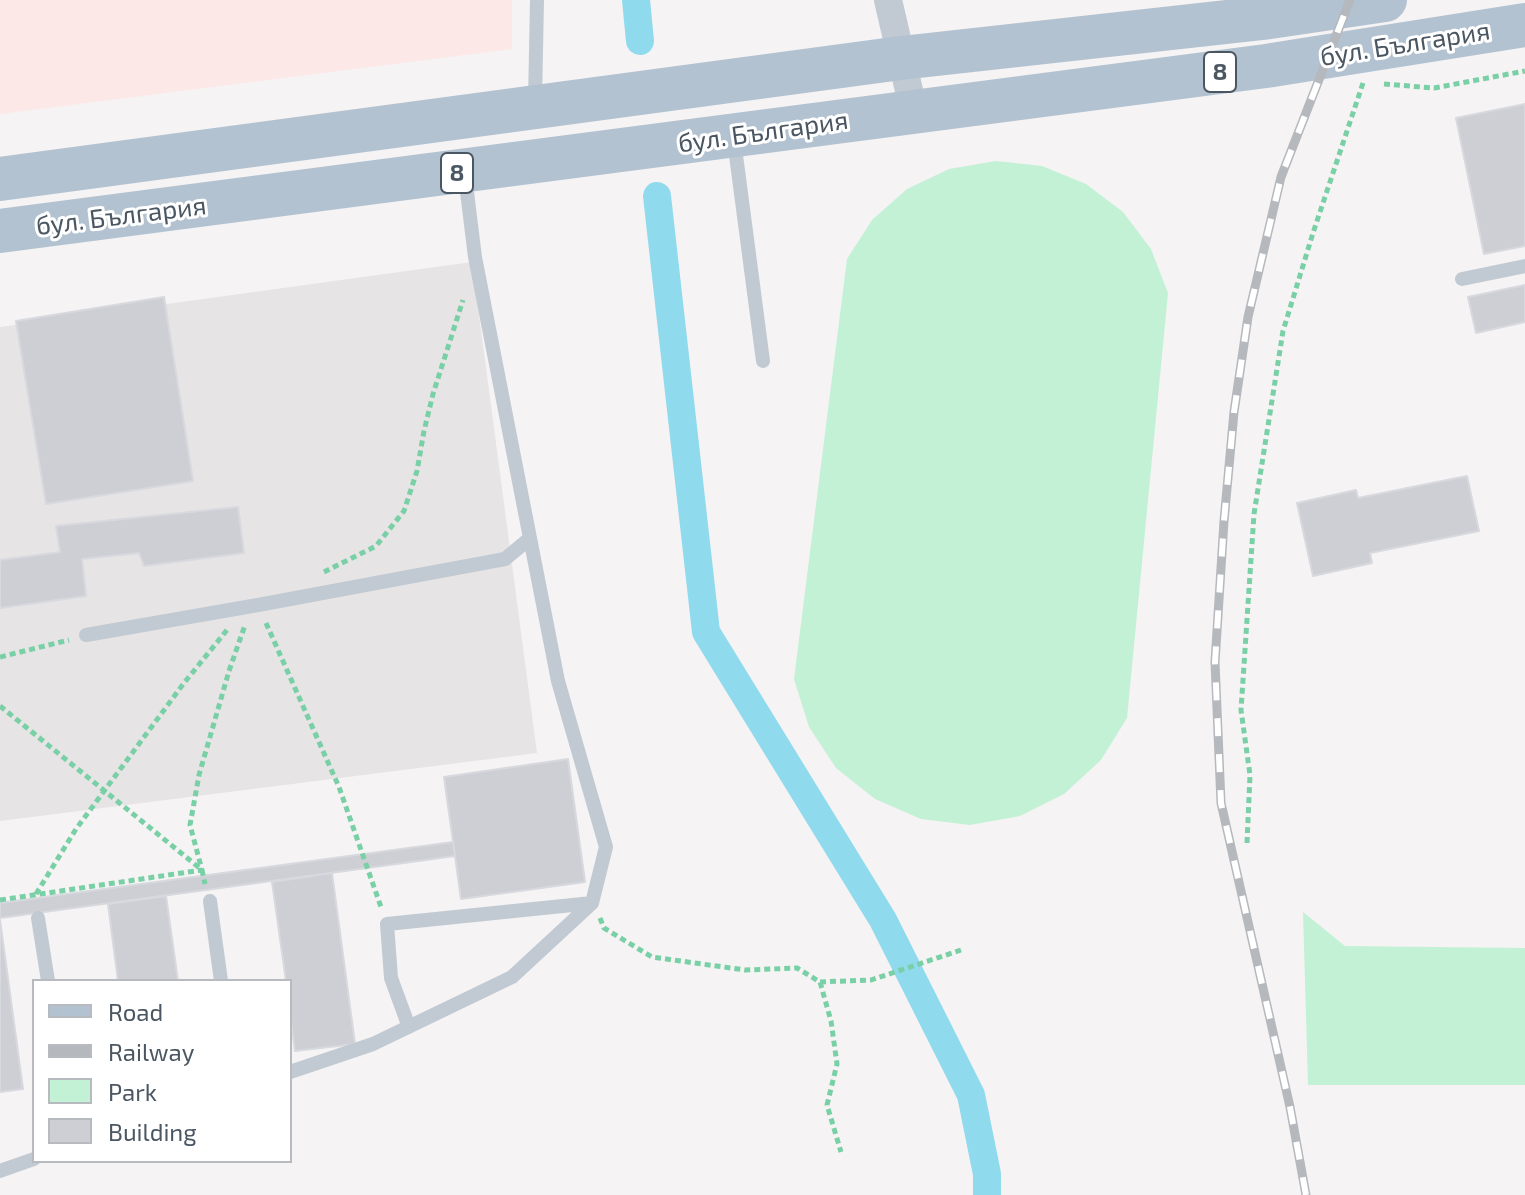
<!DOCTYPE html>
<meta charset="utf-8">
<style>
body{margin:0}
#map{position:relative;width:1525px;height:1195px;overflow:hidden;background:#f5f3f3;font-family:"Exo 2",sans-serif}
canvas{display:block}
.legend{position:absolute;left:32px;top:979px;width:260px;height:184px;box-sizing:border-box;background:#fff;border:2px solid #b7bbc0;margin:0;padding:10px 14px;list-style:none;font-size:24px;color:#4a5661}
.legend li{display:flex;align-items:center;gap:16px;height:40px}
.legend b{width:40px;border:2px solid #b7bbc0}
</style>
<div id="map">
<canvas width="1525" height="1195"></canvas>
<ul class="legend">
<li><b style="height:10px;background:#b3c2d1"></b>Road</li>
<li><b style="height:10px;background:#b5b8bd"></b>Railway</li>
<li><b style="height:22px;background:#c3f1d5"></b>Park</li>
<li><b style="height:22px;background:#cdcfd5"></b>Building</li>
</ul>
</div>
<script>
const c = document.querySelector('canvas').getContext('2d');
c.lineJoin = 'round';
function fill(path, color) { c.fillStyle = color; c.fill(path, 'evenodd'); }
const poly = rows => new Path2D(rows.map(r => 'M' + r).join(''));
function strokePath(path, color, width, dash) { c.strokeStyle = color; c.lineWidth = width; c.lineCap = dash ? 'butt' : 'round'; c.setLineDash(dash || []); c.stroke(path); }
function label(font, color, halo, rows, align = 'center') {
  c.font = font + ' "Exo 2",sans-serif'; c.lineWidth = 6; c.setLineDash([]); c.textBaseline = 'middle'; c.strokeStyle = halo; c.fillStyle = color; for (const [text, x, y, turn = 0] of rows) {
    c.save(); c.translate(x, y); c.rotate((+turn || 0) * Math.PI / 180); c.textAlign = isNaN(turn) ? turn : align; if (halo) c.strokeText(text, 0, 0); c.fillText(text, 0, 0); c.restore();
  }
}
fill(poly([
 [472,262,537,753,0,821,0,327]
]), '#e6e4e5');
fill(poly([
 [0,0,512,0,512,49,0,114]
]), '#fce8e6');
fill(poly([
 [996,161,1042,166,1086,184,1123,212,1151,249,1168,293,1127,718,1101,760,1064,794,1020,816,970,825,921,819,875,799,836,768,809,727,794,679,847,259,872,220,907,189,949,169],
 [1303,912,1345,946,1525,948,1525,1085,1308,1085]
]), '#c3f1d5');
strokePath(poly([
 [636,0,640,41],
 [657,196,706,632,883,920,971,1095,987,1174,987,1195]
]), '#90daee', 28);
const building = poly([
 [1525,104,1525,246,1484,254,1456,118,1525,104],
 [1525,285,1525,322,1476,333,1468,297,1525,285],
 [164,297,193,481,46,504,16,321,164,297],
 [1467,476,1479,531,1370,553,1372,563,1313,576,1297,503,1356,490,1358,498,1467,476],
 [238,507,244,553,144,566,139,553,82,559,86,596,0,608,0,560,60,552,56,526,238,507],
 [568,759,585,882,461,899,444,777,568,759],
 [453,842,455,856,0,918,0,903,453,842],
 [332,873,355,1044,295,1051,290,1013,290,981,286,981,272,882,332,873],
 [166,896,178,981,118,981,108,904,166,896],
 [0,920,23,1089,0,1092,0,920]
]);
fill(building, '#cdcfd5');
strokePath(building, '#d7d9de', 2);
strokePath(poly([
 [1384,84,1434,88,1525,71],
 [324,572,376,546,404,511,417,471,424,431,433,394,463,300],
 [266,623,339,787,381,907],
 [0,657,69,640],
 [0,706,202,870,205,884],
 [1247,843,1250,775,1241,710,1254,514,1283,331,1313,233,1363,83],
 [36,894,76,829,184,683,227,630],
 [0,900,202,870,190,825,199,775,229,671,245,625],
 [600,918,604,928,652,957,745,970,797,968,820,982,831,1021,837,1064,827,1105,841,1152],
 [820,982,871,980,961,950]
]), '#7ad0a6', 5, [6, 4]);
strokePath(poly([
 [535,102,537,0],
 [734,140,763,361],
 [1462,279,1525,266],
 [86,635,258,605,505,559,529,539],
 [210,901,221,981],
 [38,918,48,981],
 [409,1027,391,978,387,924,592,903],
 [290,1072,373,1044,512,977,592,903,606,847,558,681,475,257,465,176],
 [0,1171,34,1159]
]), '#c1cad2', 14);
strokePath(poly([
 [888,0,914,112]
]), '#c1cad2', 28);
strokePath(poly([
 [0,179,901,58,1263,18,1385,0],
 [0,231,1266,66,1525,25]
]), '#b3c2d1', 44);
const rail = poly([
 [1306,1195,1290,1107,1221,803,1215,662,1224,521,1234,412,1248,317,1281,177,1350,0]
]);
strokePath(rail, '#b5b8bd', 9);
strokePath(rail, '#fff', 6, [18]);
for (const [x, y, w] of [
 [1220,72,32],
 [457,173,32]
]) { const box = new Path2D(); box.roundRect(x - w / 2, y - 20, w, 40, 6); c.fillStyle = '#fff'; c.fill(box); strokePath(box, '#4a5661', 2); }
label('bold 24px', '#4a5661', null, [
 ["8",1220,72],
 ["8",457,173]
]);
label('26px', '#4a5661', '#fff', [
 ["бул. България",1405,44,-9],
 ["бул. България",763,132,-8],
 ["бул. България",121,216,-7]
]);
</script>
